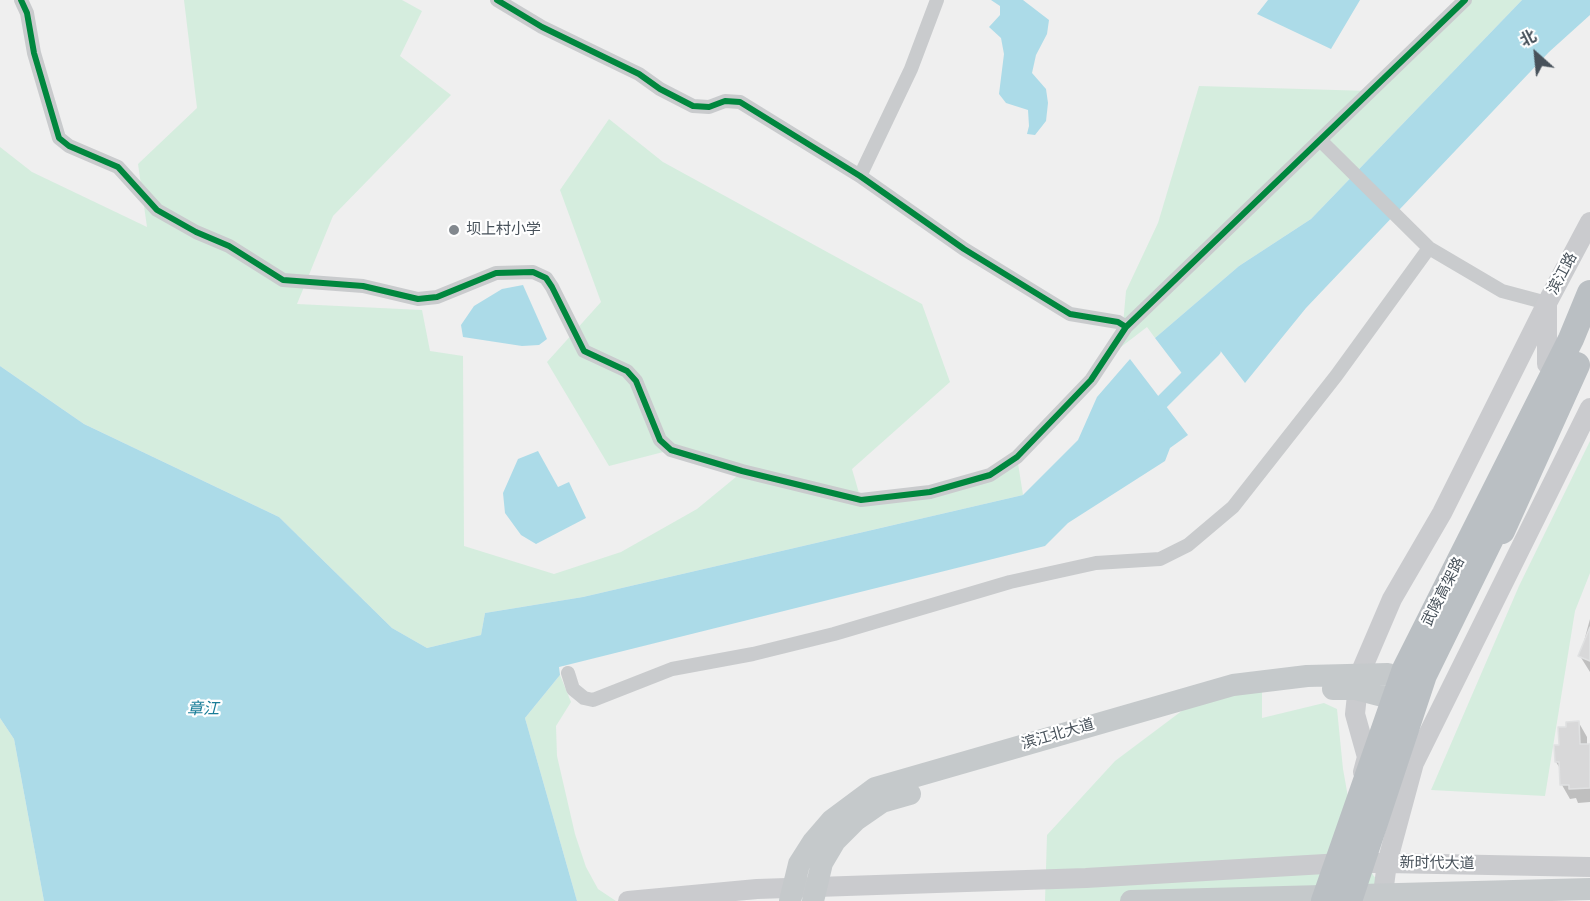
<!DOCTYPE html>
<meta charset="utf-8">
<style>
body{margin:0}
#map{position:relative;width:1590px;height:901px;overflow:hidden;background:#efefef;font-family:"Titillium Web","Noto Sans SC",sans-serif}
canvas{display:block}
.north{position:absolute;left:1506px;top:24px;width:60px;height:60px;-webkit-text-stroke:4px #fff;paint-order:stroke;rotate:333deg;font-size:16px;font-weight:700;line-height:24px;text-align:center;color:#47515a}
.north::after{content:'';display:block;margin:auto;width:21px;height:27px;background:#47515a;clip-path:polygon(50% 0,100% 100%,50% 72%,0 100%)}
</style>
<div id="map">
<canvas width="1590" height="901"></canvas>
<div class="north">北</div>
</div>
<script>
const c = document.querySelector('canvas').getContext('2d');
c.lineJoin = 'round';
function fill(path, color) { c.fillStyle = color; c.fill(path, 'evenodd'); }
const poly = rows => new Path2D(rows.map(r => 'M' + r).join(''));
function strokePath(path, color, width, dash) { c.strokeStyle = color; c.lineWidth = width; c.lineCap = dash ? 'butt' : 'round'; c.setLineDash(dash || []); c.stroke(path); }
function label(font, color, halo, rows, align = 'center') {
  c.font = font + ' "Titillium Web","Noto Sans SC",sans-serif'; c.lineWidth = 4.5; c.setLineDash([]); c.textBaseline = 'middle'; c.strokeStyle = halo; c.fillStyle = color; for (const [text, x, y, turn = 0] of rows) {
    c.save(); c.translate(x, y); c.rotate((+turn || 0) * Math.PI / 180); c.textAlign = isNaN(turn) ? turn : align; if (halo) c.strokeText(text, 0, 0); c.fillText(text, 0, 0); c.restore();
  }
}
fill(poly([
 [184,0,402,0,422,11,400,56,451,95,333,216,297,304,422,310,430,351,463,356,464,546,554,574,621,552,697,509,742,472,671,450,609,466,547,362,601,302,560,190,609,119,663,162,922,304,950,382,852,469,861,500,930,492,1017,457,1023,495,583,597,485,613,481,635,427,648,392,628,279,517,84,424,0,366,0,147,32,172,147,227,138,164,197,108],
 [1465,0,1522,0,1311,219,1239,266,1155,338,1147,327,1121,347,1126,291,1158,223,1199,86,1370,91],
 [1590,441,1590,573,1575,611,1545,796,1431,790,1519,586],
 [560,675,571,702,556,726,557,756,575,834,586,867,598,889,616,901,577,901,525,718],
 [1262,680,1262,718,1324,703,1337,709,1343,769,1353,825,1373,875,1395,901,1045,901,1047,835,1115,761,1191,704],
 [0,718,14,739,44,901,0,901]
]), '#d5edde');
fill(poly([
 [991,0,1023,0,1049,20,1047,34,1036,55,1032,73,1046,89,1048,103,1046,121,1035,135,1027,134,1029,126,1028,110,1006,103,999,94,1004,54,1001,38,989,27,1000,15,1000,6],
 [1268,0,1360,0,1331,49,1257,14],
 [1522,0,1590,0,1590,15,1549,52,1306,308,1245,383,1219,349,1184,376,1155,338,1239,266,1311,219],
 [523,285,547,339,539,345,522,346,463,337,461,325,474,306,502,289],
 [1130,359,1188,435,1170,448,1165,461,1068,523,1045,546,559,667,560,675,525,718,577,901,44,901,14,739,0,718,0,366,84,424,279,517,392,628,427,648,481,635,485,613,583,597,1023,495,1078,440,1097,397],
 [538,451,558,487,569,482,586,518,536,544,521,535,505,513,503,493,518,459]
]), '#acdbe8');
fill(poly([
 [1590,619,1590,672,1580,656],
 [1579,723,1587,737,1587,745,1590,745,1590,802,1578,803,1576,798,1570,799,1562,785,1561,770,1556,762,1568,728]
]), '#0003');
strokePath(poly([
 [1151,413,1214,350]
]), '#acdbe8', 14);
const building = poly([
 [1590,627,1590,661,1578,656,1590,627],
 [1579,721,1580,744,1590,744,1590,788,1569,789,1569,785,1560,785,1559,762,1555,762,1554,745,1559,745,1558,727,1566,727,1566,722,1579,721]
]);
fill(building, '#d8d8d9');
strokePath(building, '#e0e1e2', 1.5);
strokePath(poly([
 [21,0,27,13,34,53,59,138,69,146,118,167,157,210,196,232,229,246,283,280,363,286,418,299,437,297,496,273,533,272,546,278,552,287,584,351,627,371,636,381,660,440,671,450,742,471,861,500,930,492,990,475,1017,457,1091,380,1126,327],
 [497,0,542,27,639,74,660,89,693,106,709,107,725,101,740,102,860,176,964,249,1070,314,1118,322,1126,327,1465,0],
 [1321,141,1429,248,1502,291,1547,303],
 [860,176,911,69,937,0],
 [568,673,573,689,584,698,593,700,672,669,753,654,834,634,1010,582,1096,563,1160,559,1188,545,1233,507,1336,376,1429,248]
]), '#c9cbcd', 14);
strokePath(poly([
 [1547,364,1547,303,1590,222],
 [1590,408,1414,763,1387,863,1590,867],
 [1363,772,1367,757,1355,714,1359,676,1392,599,1442,513,1547,303],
 [628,901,757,889,1086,878,1342,863,1387,863,1382,901]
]), '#cacbce', 20);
strokePath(poly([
 [1333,689,1356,689,1383,696],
 [790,901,799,864,813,842,832,820,875,788,1233,685,1307,676,1388,674],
 [813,901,822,863,835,841,856,820,882,802,910,794],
 [1131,901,1590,889]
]), '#c5c9cb', 22);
strokePath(poly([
 [1502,531,1577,365],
 [1324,901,1405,669,1571,339,1590,293],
 [1349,901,1424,675,1504,512]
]), '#babfc3', 26);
strokePath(poly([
 [21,0,27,13,34,53,59,138,69,146,118,167,157,210,196,232,229,246,283,280,363,286,418,299,437,297,496,273,533,272,546,278,552,287,584,351,627,371,636,381,660,440,671,450,742,471,861,500,930,492,990,475,1017,457,1091,380,1126,327],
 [497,0,542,27,639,74,660,89,693,106,709,107,725,101,740,102,860,176,964,249,1070,314,1118,322,1126,327,1465,0]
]), '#00873e', 6);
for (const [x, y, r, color] of [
 [454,230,6,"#82888e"]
]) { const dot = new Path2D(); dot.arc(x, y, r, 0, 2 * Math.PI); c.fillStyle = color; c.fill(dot); strokePath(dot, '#fff', 2); }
label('15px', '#47515a', '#fff', [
 ["坝上村小学",466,230]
], 'left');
label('15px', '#47515a', '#fff', [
 ["滨江路",1563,274,-62],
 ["武陵高架路",1444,592,-63],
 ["滨江北大道",1058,735,-16],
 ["新时代大道",1437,864,1]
]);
label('italic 16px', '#177c97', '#fff', [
 ["章江",203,710]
]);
</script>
